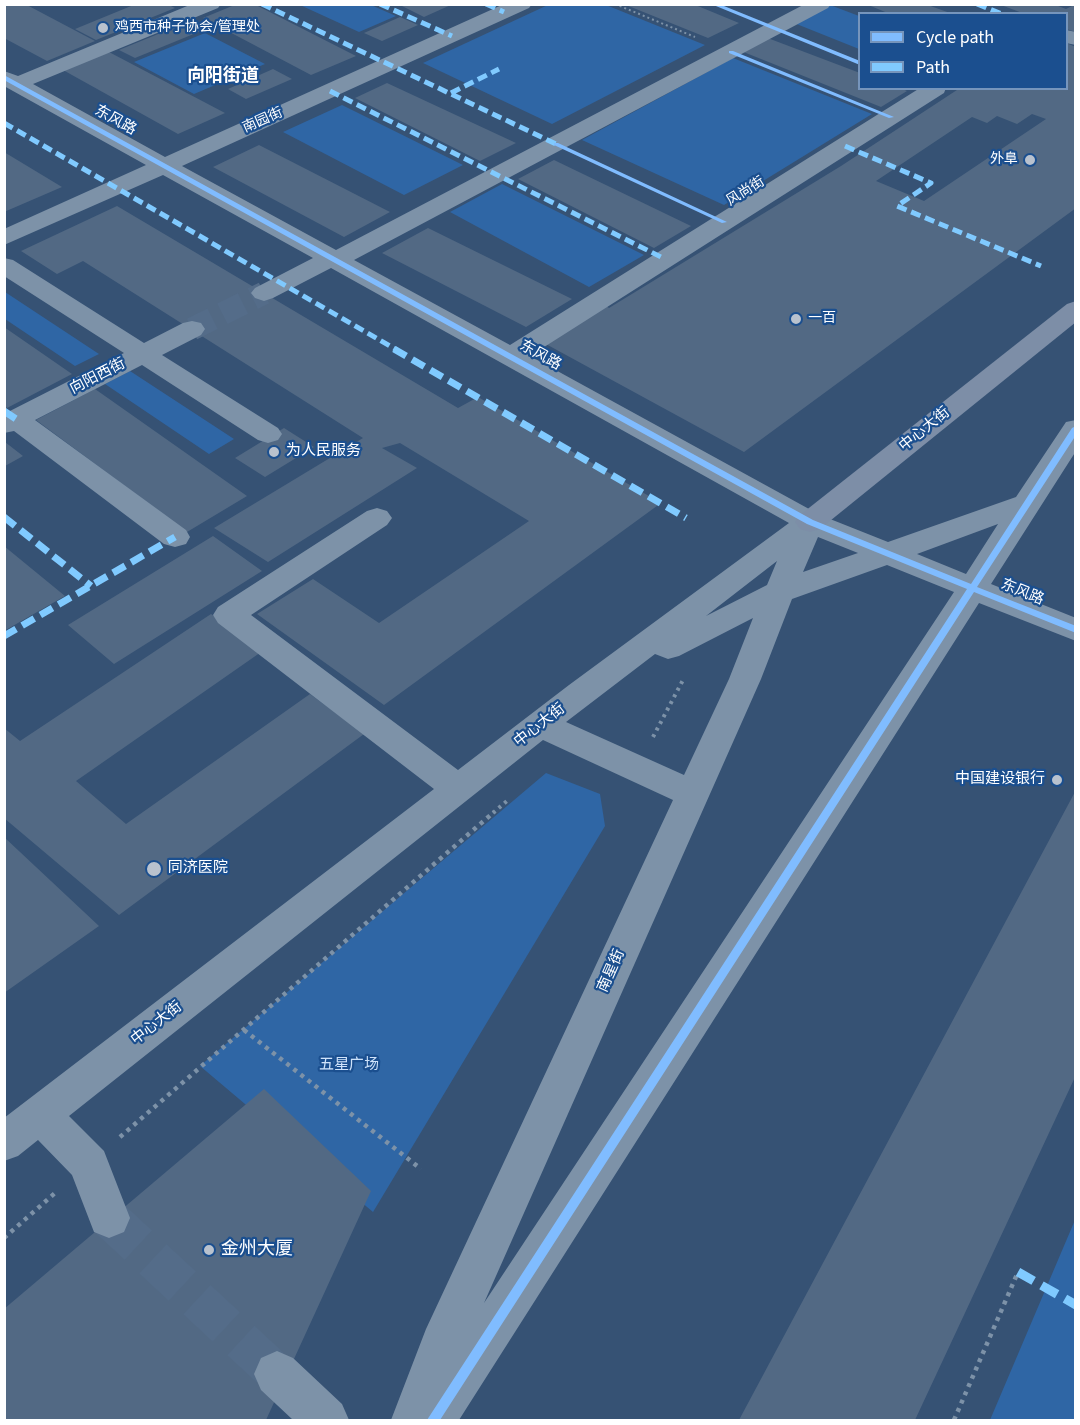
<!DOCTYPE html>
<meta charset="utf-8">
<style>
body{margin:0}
#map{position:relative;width:1080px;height:1425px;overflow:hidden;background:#365274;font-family:"Source Sans 3",sans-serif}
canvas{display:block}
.frame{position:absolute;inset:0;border:6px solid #fff;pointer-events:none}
.legend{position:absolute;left:858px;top:12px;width:210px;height:78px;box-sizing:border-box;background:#1b4f8f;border:2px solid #7695bc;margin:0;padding:8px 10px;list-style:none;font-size:18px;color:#fff}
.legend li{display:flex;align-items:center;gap:12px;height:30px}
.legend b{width:30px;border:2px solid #7695bc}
</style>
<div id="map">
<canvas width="1080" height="1425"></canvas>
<div class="frame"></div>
<ul class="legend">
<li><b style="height:8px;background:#80bcff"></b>Cycle path</li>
<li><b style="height:8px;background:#80caff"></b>Path</li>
</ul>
</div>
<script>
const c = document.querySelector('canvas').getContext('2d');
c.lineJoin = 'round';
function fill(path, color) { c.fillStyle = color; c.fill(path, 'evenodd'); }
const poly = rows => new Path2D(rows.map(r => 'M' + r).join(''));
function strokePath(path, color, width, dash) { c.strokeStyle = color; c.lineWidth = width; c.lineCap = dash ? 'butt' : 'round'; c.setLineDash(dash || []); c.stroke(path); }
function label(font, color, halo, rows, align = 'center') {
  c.font = font + ' "Source Sans 3","Noto Sans SC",sans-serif'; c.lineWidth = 4.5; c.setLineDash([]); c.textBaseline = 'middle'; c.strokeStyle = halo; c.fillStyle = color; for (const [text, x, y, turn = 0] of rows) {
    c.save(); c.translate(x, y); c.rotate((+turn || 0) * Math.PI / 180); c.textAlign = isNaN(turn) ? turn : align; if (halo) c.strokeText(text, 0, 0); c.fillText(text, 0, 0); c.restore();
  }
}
fill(poly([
 [550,4,606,5,705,45,552,124,423,63],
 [300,5,371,5,396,16,359,32],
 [830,5,859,16,859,49,794,23],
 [205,33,265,64,194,94,134,62],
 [733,58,872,114,724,205,582,140],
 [342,105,463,165,404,195,283,132],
 [502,184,644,255,589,287,450,212],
 [4,292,5,292,99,354,75,366,5,319],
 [130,371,234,439,209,454,105,384],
 [546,773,600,794,605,826,373,1212,200,1066],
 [1075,1220,1075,1420,990,1420]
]), '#2f66a5');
fill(poly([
 [4,4,25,4,95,41,47,61,4,38],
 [136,4,167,4,175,8,96,40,75,29],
 [237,4,254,4,356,56,311,75,203,18],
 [398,4,453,4,424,17],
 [693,4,739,23,708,38,626,5],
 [866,4,925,4,950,13,890,14],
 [1053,4,1066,9,1076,4,1076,32,1066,29,1066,14,1025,14,1001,5],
 [400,17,418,25,382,41,364,33],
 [185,23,201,31,135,58,119,50],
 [765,37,860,73,860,88,900,88,907,91,881,107,741,51],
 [1066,43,1076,47,1076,208,744,452,544,343,605,305,609,308,841,166,960,88,1066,88],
 [1032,114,1046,119,924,201,876,181,972,117,987,123,997,116,1017,124],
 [109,52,225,113,178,134,63,70],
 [273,69,292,79,246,99,228,89],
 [387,83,516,143,480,161,355,98],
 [259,145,390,212,344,237,213,167],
 [4,152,62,187,4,212],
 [554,160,691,226,654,248,518,179],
 [117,206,458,408,478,397,661,503,384,705,257,614,313,579,379,623,529,521,400,443,382,448,417,468,268,562,214,528,363,438,83,261,57,274,21,251],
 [428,228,572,299,526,327,382,253],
 [4,327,72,374,7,408,4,406],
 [95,389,247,496,187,532,36,420],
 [284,428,314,447,265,477,235,458],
 [5,442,23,456,5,466],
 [213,536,262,571,114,664,68,625],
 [4,546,65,596,4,631],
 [211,614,264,650,76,781,126,824,310,694,364,734,119,915,4,818,4,728,20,741],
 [1076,790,1076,1075,915,1420,739,1420],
 [4,837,99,926,4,993],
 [264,1089,371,1191,266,1420,4,1420,4,1309]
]), '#526984');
strokePath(poly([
 [192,329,264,293]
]), '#546c89', 23, [23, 11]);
strokePath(poly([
 [109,1218,277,1374]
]), '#546c89', 40, [40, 20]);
strokePath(poly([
 [615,4,695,37]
]), '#7d92a8', 2, [2, 3]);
strokePath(poly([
 [653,737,683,680],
 [493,813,508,800]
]), '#7d92a8', 4, [3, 4.5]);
strokePath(poly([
 [244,1030,421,1169],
 [120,1137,494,812],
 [4,1238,55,1193],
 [954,1420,1018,1272]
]), '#7d92a8', 4.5, [4, 5]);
fill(poly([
 [192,4,221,4,218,8,33,84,165,157,504,4,532,4,529,8,182,166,336,250,805,4,831,4,828,8,354,260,510,345,920,88,946,88,944,93,530,356,820,515,888,542,1016,497,1066,422,1076,420,1076,451,991,584,1076,618,1076,641,979,603,459,1420,391,1420,426,1329,673,800,543,740,69,1116,104,1151,130,1218,124,1232,109,1238,94,1232,72,1175,38,1140,18,1156,4,1161,4,1118,434,789,218,623,213,615,218,607,367,511,377,508,387,511,392,518,387,525,251,615,458,770,569,685,789,523,331,268,273,298,264,301,255,298,251,293,255,288,313,258,163,175,4,245,4,229,146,165,4,86,4,71,18,76,192,4],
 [998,524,966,574,917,554,998,524],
 [818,537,858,553,803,572,818,537],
 [777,561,767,585,706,616,777,561],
 [887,565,954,592,484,1303,761,679,792,599,887,565],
 [753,618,729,679,684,775,566,722,655,654,668,659,679,656,753,618],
 [1066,30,1076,32,1076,45,1066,43,1066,30],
 [4,258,13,260,144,343,183,323,192,321,201,323,205,329,201,335,162,355,278,428,282,434,278,440,268,443,258,440,142,365,35,420,186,530,190,537,186,544,175,547,164,544,14,431,4,433,4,414,124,353,4,276,4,258],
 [277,1351,293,1358,342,1404,349,1420,293,1420,261,1390,254,1374,261,1358,277,1351]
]), '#7d92a8');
fill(poly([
 [1076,301,1076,322,820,529,810,532,800,529,795,522,800,515,1067,304,1076,301]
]), '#7d8ea7');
strokePath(poly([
 [262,4,556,144],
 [380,4,452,36],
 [486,4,504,12],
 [977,4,1002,14],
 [330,91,665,259],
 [451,93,499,69],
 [4,123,397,350],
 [845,146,931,183,897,206,1041,266]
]), '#80caff', 5, [10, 5]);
strokePath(poly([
 [394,349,686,518],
 [4,411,16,419],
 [4,517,91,586],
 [4,636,175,537]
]), '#80caff', 7, [14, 7]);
strokePath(poly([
 [1018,1272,1076,1305]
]), '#80caff', 9, [18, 9]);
fill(poly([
 [711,4,719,4,860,61,860,65,711,4],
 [729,51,733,51,894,117,889,118,729,53,729,51],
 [4,75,813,520,971,584,1072,428,1076,426,1076,435,977,587,1076,626,1076,633,974,592,440,1420,427,1420,967,589,807,524,4,80,4,75],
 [554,143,558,143,727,222,722,223,554,145,554,143]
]), '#80bcff');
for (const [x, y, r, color] of [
 [103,28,6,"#b9c2ce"],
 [1030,160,6,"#b9c2ce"],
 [796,319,6,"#b9c2ce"],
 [274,452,6,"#b9c2ce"],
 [1057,780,6,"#b9c2ce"],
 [154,869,8,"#b9c2ce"],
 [209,1250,6,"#b9c2ce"]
]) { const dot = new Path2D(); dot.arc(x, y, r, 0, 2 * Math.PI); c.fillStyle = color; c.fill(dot); strokePath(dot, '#1b4f8f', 2); }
label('14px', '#fff', '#1b4f8f', [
 ["鸡西市种子协会/管理处",115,28],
 ["外阜",1018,160,"right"],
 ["一百",808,319]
], 'left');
label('14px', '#fff', '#1b4f8f', [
 ["南园街",263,121,-24],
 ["风尚街",746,192,-32]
]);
label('15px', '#fff', '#1b4f8f', [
 ["东风路",115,121,29],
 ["东风路",540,356,29],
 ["向阳西街",98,377,-27],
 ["中心大街",925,430,-39],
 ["东风路",1022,593,22],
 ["中心大街",540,726,-38],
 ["南星街",612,971,-66],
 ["中心大街",157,1024,-38]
]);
label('15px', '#fff', '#1b4f8f', [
 ["为人民服务",286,452],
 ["中国建设银行",1045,780,"right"],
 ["同济医院",168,869]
], 'left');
label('15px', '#cfe3fa', '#1b4f8f', [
 ["五星广场",349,1066]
]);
label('bold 18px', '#fff', '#1b4f8f', [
 ["向阳街道",223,77]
]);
label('18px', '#fff', '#1b4f8f', [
 ["金州大厦",221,1250]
], 'left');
</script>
